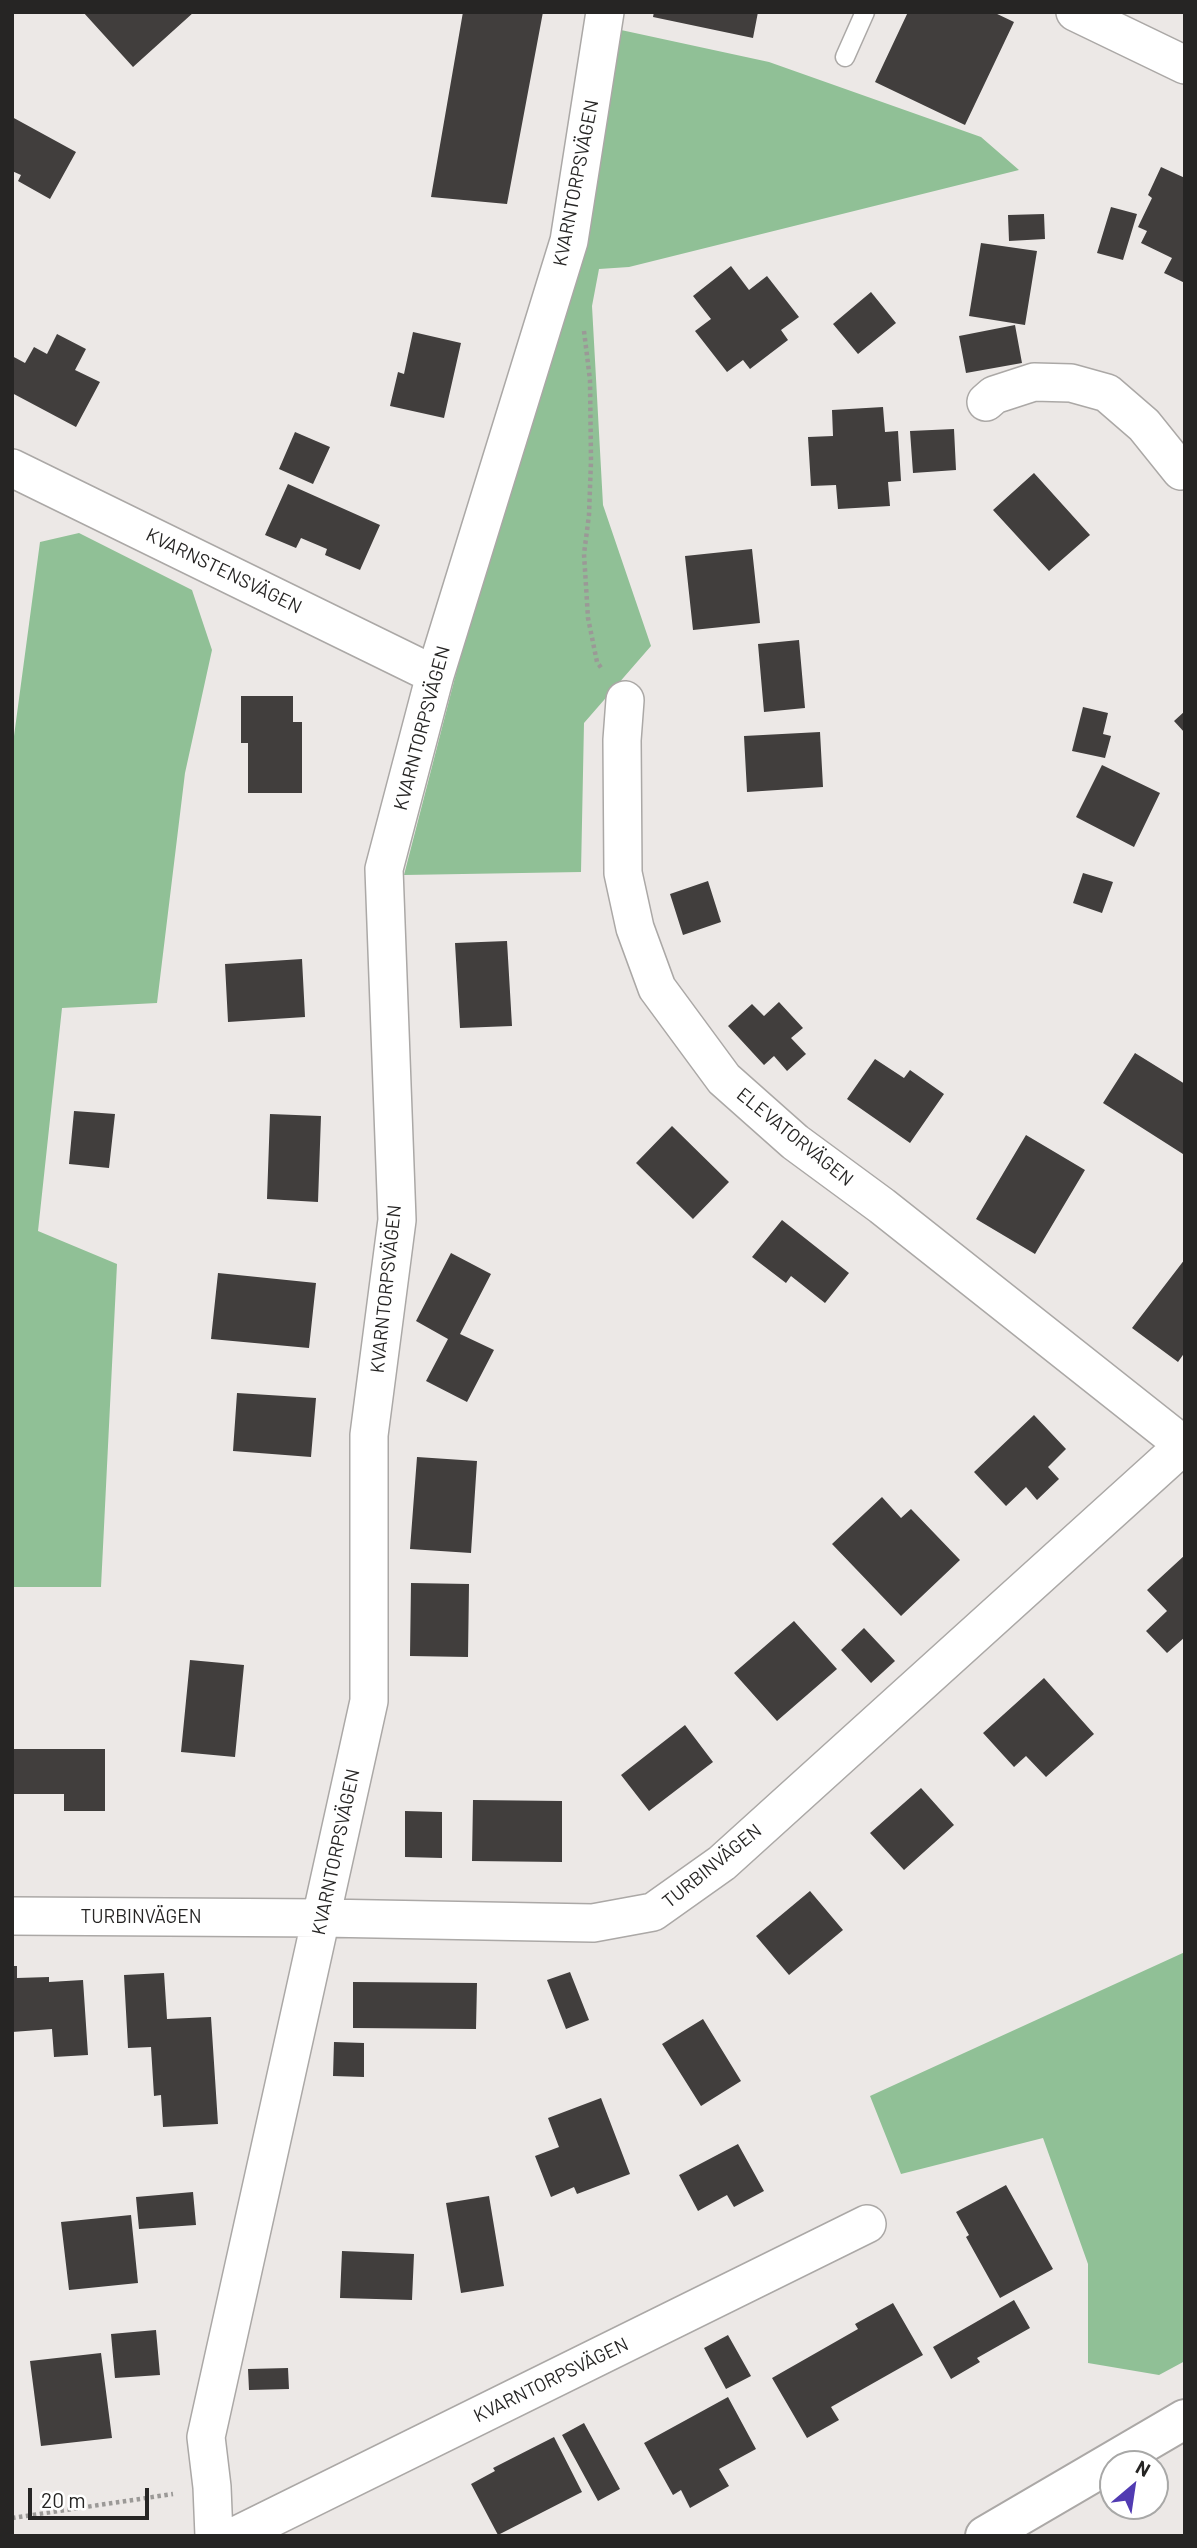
<!DOCTYPE html>
<meta charset="utf-8">
<style>
body{margin:0}
#map{position:relative;width:1197px;height:2548px;overflow:hidden;background:#ece8e6;font-family:Barlow,sans-serif}
canvas{display:block}
.frame{position:absolute;inset:0;border:14px solid #262524;pointer-events:none}
.north{position:absolute;left:1099px;top:2450px;width:70px;height:70px;box-sizing:border-box;background:#fff;border:2px solid #a8a8a7;border-radius:50%;rotate:29deg;font-size:19px;font-weight:700;line-height:28px;text-align:center;color:#262524}
.north::after{content:'';display:block;margin:auto;width:24px;height:32px;background:#513bb2;clip-path:polygon(50% 0,100% 100%,50% 72%,0 100%)}
.scale{position:absolute;left:28px;top:2488px;width:121px;height:32px;box-sizing:border-box;border:4px solid #262524;border-top:0;padding-left:9px;font-size:21px;line-height:24px;white-space:nowrap;color:#262524;-webkit-text-stroke:5px #fff;paint-order:stroke}
</style>
<div id="map">
<canvas width="1197" height="2548"></canvas>
<div class="frame"></div>
<div class="north">N</div>
<div class="scale">20 m</div>
</div>
<script>
const c = document.querySelector('canvas').getContext('2d');
c.lineJoin = 'round';
function fill(path, color) { c.fillStyle = color; c.fill(path, 'evenodd'); }
const poly = rows => new Path2D(rows.map(r => 'M' + r).join(''));
function strokePath(path, color, width, dash) { c.strokeStyle = color; c.lineWidth = width; c.lineCap = dash ? 'butt' : 'round'; c.setLineDash(dash || []); c.stroke(path); }
function label(font, color, halo, rows, align = 'center') {
  c.font = font + ' Barlow,sans-serif'; c.lineWidth = 7; c.setLineDash([]); c.textBaseline = 'middle'; c.strokeStyle = halo; c.fillStyle = color; for (const [text, x, y, turn = 0] of rows) {
    c.save(); c.translate(x, y); c.rotate((+turn || 0) * Math.PI / 180); c.textAlign = isNaN(turn) ? turn : align; if (halo) c.strokeText(text, 0, 0); c.fillText(text, 0, 0); c.restore();
  }
}
fill(poly([
 [621,30,769,62,981,137,1019,170,629,267,599,269,592,306,603,505,651,646,584,723,581,872,404,875,483,569,591,201],
 [79,533,192,590,212,650,185,773,157,1003,62,1008,38,1231,117,1264,101,1587,12,1587,12,751,40,542],
 [1185,1952,1185,2361,1159,2375,1088,2363,1088,2264,1043,2138,901,2174,870,2096]
]), '#90c096');
fill(poly([
 [83,12,194,12,133,67],
 [463,12,543,12,507,204,431,197],
 [654,12,758,12,753,38,653,17],
 [908,12,993,12,1014,22,965,125,875,82],
 [12,117,76,152,50,199,18,181,21,175,12,171],
 [1161,167,1185,178,1185,283,1164,273,1172,258,1141,243,1147,231,1138,227,1152,198,1148,195],
 [1111,207,1137,214,1123,260,1097,253],
 [1044,214,1045,239,1009,241,1008,215],
 [981,243,1037,251,1025,325,969,316],
 [731,266,749,290,767,276,799,317,781,330,788,340,750,369,743,360,727,372,695,331,711,319,693,296],
 [871,292,896,323,858,354,833,324],
 [1015,325,1022,363,966,373,959,336],
 [413,332,461,343,444,418,390,406,398,372,404,374],
 [57,334,86,349,75,370,100,382,76,427,12,393,12,356,25,363,34,347,47,354],
 [883,407,885,432,898,431,901,481,888,482,890,506,838,509,836,485,811,486,808,437,833,436,832,410],
 [954,429,956,470,913,473,910,431],
 [295,432,330,447,313,484,279,469],
 [1034,473,1090,535,1049,571,993,510],
 [288,484,380,525,360,570,325,555,327,549,301,538,296,548,265,535],
 [752,549,760,623,693,630,685,556],
 [799,640,805,708,764,712,758,644],
 [241,696,293,696,293,722,302,722,302,793,248,793,248,743,241,743],
 [1083,707,1108,713,1103,734,1111,736,1105,758,1072,751],
 [1185,711,1185,733,1174,721],
 [820,732,823,787,747,792,744,736],
 [1102,765,1160,793,1134,847,1076,817],
 [1083,873,1113,882,1102,913,1073,903],
 [708,881,721,922,683,935,670,894],
 [507,941,512,1026,460,1028,455,943],
 [302,959,305,1017,228,1022,225,964],
 [779,1002,803,1028,791,1038,806,1054,787,1071,774,1056,764,1065,728,1026,752,1004,764,1016],
 [1135,1053,1185,1084,1185,1151,1183,1154,1103,1103],
 [875,1059,904,1078,910,1070,944,1094,910,1143,847,1099],
 [74,1111,115,1114,109,1168,69,1164],
 [270,1114,321,1116,318,1202,267,1199],
 [672,1126,729,1182,693,1219,636,1163],
 [1026,1135,1085,1170,1035,1254,976,1219],
 [782,1220,849,1273,825,1303,791,1276,786,1283,752,1257],
 [451,1253,491,1274,460,1334,494,1350,467,1402,426,1381,448,1339,416,1321],
 [1185,1259,1185,1352,1178,1362,1132,1328],
 [218,1273,316,1283,309,1348,211,1339],
 [237,1393,316,1398,311,1457,233,1451],
 [1034,1415,1066,1449,1048,1467,1059,1479,1037,1500,1026,1487,1006,1506,974,1472],
 [417,1457,477,1461,471,1553,410,1549],
 [882,1497,901,1518,911,1509,960,1560,901,1616,832,1544],
 [1185,1555,1185,1637,1167,1653,1146,1631,1167,1611,1147,1590],
 [411,1583,469,1584,468,1657,410,1656],
 [794,1621,837,1669,777,1721,734,1673],
 [864,1628,895,1661,871,1683,841,1650],
 [190,1660,244,1665,235,1757,181,1752],
 [1044,1678,1094,1734,1046,1777,1026,1756,1014,1767,983,1733],
 [685,1725,713,1762,649,1811,621,1775],
 [12,1749,105,1749,105,1811,64,1811,64,1794,12,1794],
 [921,1788,954,1825,904,1870,870,1833],
 [473,1800,562,1801,562,1862,472,1861],
 [405,1811,442,1812,442,1858,405,1857],
 [810,1891,843,1930,789,1975,756,1936],
 [12,1966,17,1966,17,1978,49,1977,49,1982,83,1980,88,2055,54,2057,52,2029,12,2032],
 [570,1972,589,2020,566,2029,547,1980],
 [164,1973,167,2019,211,2017,218,2124,163,2127,161,2095,154,2096,151,2047,128,2048,124,1975],
 [353,1982,477,1983,476,2029,353,2028],
 [703,2019,741,2081,701,2106,662,2044],
 [334,2042,364,2043,364,2077,333,2076],
 [601,2098,630,2174,577,2194,574,2187,551,2197,535,2156,559,2147,548,2118],
 [738,2144,764,2191,734,2207,727,2195,698,2211,679,2175],
 [1006,2185,1053,2269,1000,2298,966,2237,969,2235,956,2212],
 [193,2192,196,2225,139,2229,136,2197],
 [489,2196,504,2286,461,2293,446,2203],
 [131,2215,138,2283,69,2290,61,2222],
 [342,2251,414,2254,412,2300,340,2298],
 [1014,2300,1030,2328,977,2358,980,2362,951,2379,933,2347],
 [893,2303,923,2355,831,2407,839,2420,807,2438,772,2378,858,2329,855,2324],
 [156,2330,160,2375,115,2378,111,2334],
 [728,2335,751,2376,726,2389,704,2348],
 [101,2353,112,2438,41,2446,30,2361],
 [288,2368,289,2389,249,2390,248,2369],
 [728,2397,756,2449,719,2469,729,2486,690,2508,681,2490,673,2495,644,2443],
 [584,2423,620,2489,598,2501,562,2435],
 [554,2437,582,2492,498,2535,471,2484,495,2471,493,2468]
]), '#413e3d');
const service = poly([
 [845,57,865,12]
]);
const minor = poly([
 [1075,12,1185,65],
 [986,402,994,395,1034,382,1071,383,1107,393,1144,425,1181,471],
 [12,468,435,675],
 [625,700,622,740,623,873,635,928,657,988,724,1079,795,1142,882,1206,1185,1446],
 [12,1916,323,1918,593,1923,653,1912,722,1863,1184,1445],
 [214,2536,212,2487,206,2437,369,1701,369,1435,397,1220,384,869,435,675,569,241,605,12],
 [235,2536,867,2224]
]);
const tertiary = poly([
 [985,2536,1185,2419]
]);
strokePath(service, '#aba8a6', 21);
strokePath(minor, '#aba8a6', 40);
strokePath(tertiary, '#aba8a6', 42);
strokePath(poly([
 [584,331,590,380,591,461,589,515,584,554,588,618,597,662,602,669],
 [12,2518,173,2494]
]), '#9b9997', 4.5, [3.5, 3.5]);
strokePath(service, '#fff', 18);
strokePath(minor, '#fff', 37);
strokePath(tertiary, '#fff', 38);
label('19px', '#262524', '#fff', [
 ["KVARNTORPSVÄGEN",576,183,-79],
 ["KVARNSTENSVÄGEN",224,571,26],
 ["KVARNTORPSVÄGEN",422,728,-75],
 ["ELEVATORVÄGEN",795,1137,39],
 ["KVARNTORPSVÄGEN",386,1289,-84],
 ["KVARNTORPSVÄGEN",336,1852,-78],
 ["TURBINVÄGEN",712,1866,-39],
 ["TURBINVÄGEN",141,1917],
 ["KVARNTORPSVÄGEN",551,2380,-26]
]);
</script>
